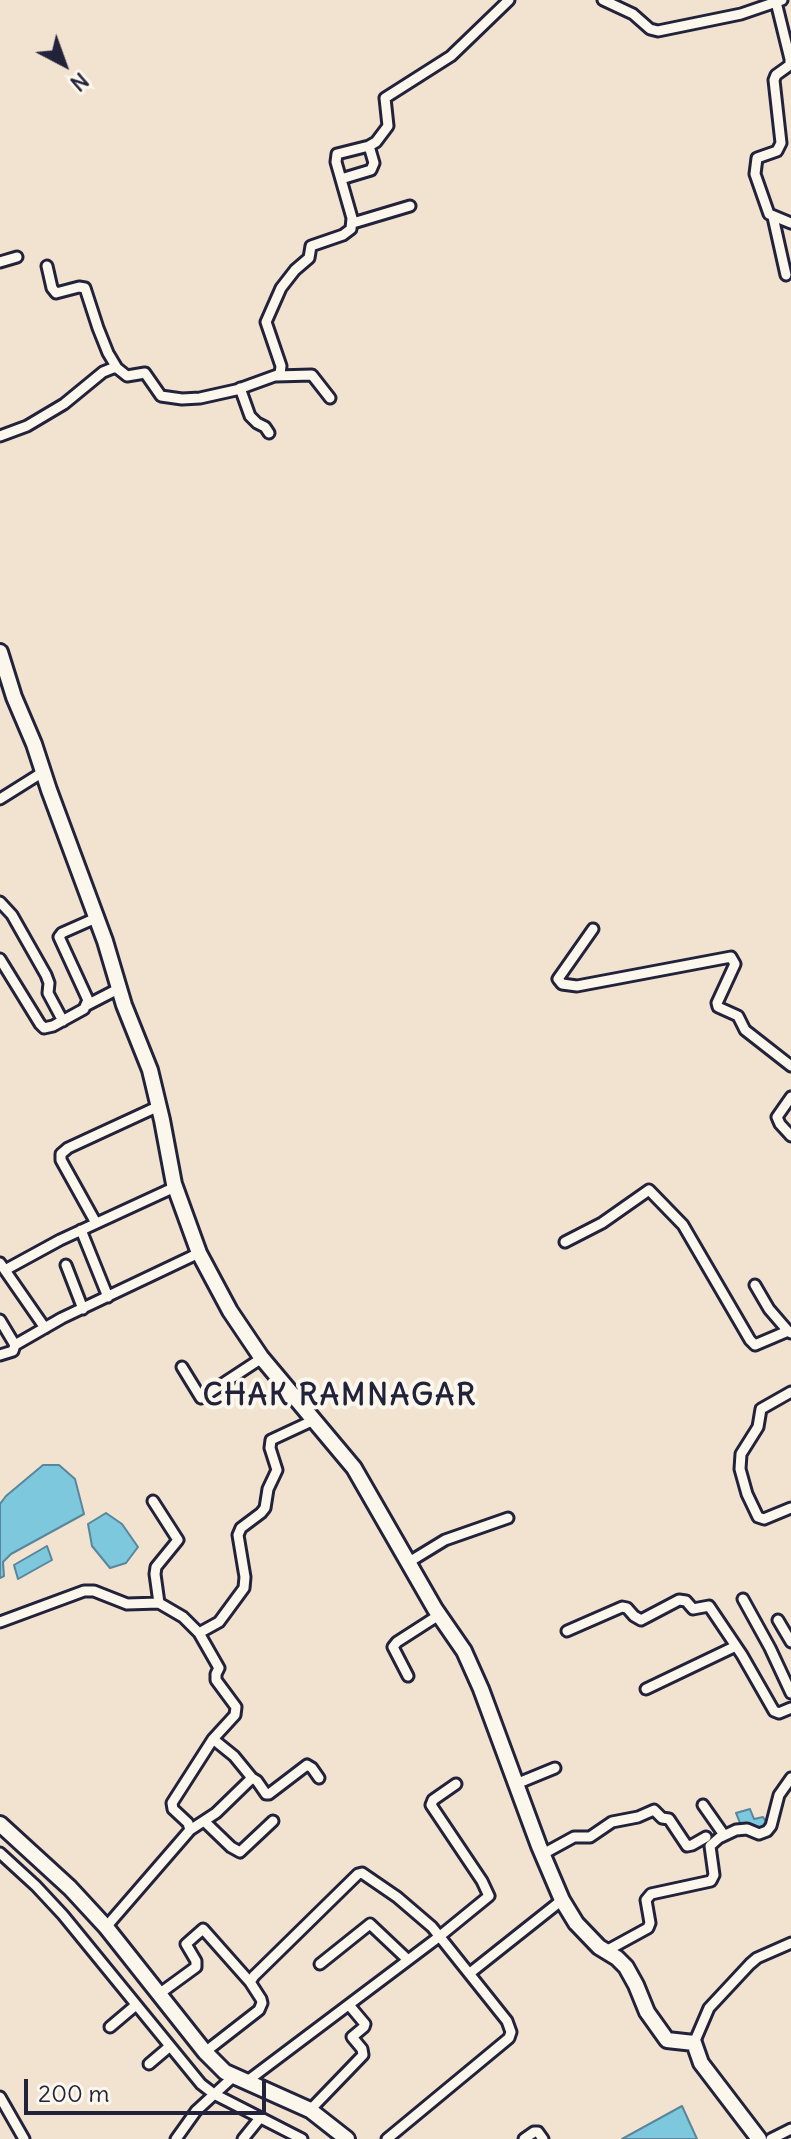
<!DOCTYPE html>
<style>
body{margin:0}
#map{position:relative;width:791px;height:2139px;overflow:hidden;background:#f2e3d0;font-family:Delius,sans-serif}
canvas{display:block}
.north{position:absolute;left:24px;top:24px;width:80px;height:80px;-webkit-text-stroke:6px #fbf7ec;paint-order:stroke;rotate:139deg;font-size:22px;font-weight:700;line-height:32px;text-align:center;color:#22223b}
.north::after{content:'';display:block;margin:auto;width:28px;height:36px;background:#22223b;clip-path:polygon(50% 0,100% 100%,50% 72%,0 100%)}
.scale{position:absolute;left:24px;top:2079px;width:242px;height:36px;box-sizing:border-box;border:4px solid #22223b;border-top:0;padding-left:10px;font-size:24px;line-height:28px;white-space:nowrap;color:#22223b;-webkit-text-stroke:6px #fbf7ec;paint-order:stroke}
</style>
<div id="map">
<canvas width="791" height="2139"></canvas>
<div class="north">N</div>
<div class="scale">200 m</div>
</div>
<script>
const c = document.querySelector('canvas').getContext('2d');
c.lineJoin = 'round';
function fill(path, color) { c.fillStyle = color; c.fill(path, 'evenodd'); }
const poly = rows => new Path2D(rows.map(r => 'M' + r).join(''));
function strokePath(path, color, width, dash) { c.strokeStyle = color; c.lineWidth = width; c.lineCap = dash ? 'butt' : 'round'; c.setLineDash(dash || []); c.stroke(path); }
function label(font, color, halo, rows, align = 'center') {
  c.font = font + ' Delius,sans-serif'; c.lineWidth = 8; c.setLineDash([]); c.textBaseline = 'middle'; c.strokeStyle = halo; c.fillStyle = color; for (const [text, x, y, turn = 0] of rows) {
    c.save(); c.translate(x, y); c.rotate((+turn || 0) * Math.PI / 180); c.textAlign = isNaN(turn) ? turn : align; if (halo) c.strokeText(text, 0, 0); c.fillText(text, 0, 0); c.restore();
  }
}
const water = poly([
 [43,1465,59,1465,75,1479,84,1514,11,1554,3,1562,4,1576,0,1578,0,1504,6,1496,43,1465],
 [106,1513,122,1524,138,1547,126,1563,110,1568,92,1546,88,1524,106,1513],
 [47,1546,52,1560,18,1579,14,1565,47,1546],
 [750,1809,754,1819,763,1817,769,1826,761,1832,742,1828,736,1813,750,1809],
 [682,2106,697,2139,622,2139,682,2106]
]);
fill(water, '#7dc8dc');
strokePath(water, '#59869c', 2);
const street = poly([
 [603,0,633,14,650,29,658,31,741,14,782,0],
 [776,2,790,59,790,65,776,75,774,80,781,143,777,151,757,158,755,174,769,214,791,223],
 [341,179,371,170,374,163,369,146],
 [773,217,786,275],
 [353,223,410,206],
 [0,262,17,257],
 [47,266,52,288,56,293,79,287,85,288,98,328,108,353,117,368],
 [276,376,312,375,330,398],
 [240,388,250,416,257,423,265,427,269,433],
 [0,436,27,426,64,404,103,372,113,368,117,368,127,376,145,373,161,396,182,399,200,398,236,390,280,374,281,366,266,322,281,288,295,270,309,258,311,246,343,235,351,229,352,218,336,162,337,154,369,146,376,142,388,126,385,98,451,56,509,0],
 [0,799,43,772],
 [0,902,12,915,46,975,49,983,48,993,63,1021],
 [593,929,560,976,558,979,562,984,577,986,731,957,735,964,717,1003,718,1007,738,1016,745,1030,791,1066],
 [0,959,40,1024,44,1028,53,1026,84,1009,88,1000,59,937,62,933,96,918],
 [87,1005,120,988],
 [791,1097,777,1117,780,1124,791,1136],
 [96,1223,61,1160,61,1154,68,1148,159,1106],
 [81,1230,108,1297],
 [565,1242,602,1223,649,1190,683,1225,750,1340,755,1345,788,1331,791,1333],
 [0,1263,45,1328],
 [66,1265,83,1309],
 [5,1270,60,1240,175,1187],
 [755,1285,769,1309,788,1331],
 [0,1320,15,1345,62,1318,199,1253],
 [0,1355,13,1351,15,1345],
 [182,1367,201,1398,262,1358],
 [791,1392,761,1409,758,1427,741,1454,740,1469,747,1494,758,1517,764,1519,791,1508],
 [153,1501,178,1540,156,1567,155,1574,159,1603],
 [409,1562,445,1540,508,1518],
 [743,1599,770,1648,791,1693],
 [778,1620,791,1642],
 [0,1622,84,1591,94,1591,127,1604,159,1603,183,1617,199,1633,219,1668,216,1674,216,1680,236,1707,235,1715,213,1739,172,1803,173,1809,188,1823,190,1830,106,1927],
 [567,1631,622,1607,627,1608,634,1616,641,1620,679,1600,686,1601,693,1609,709,1606,742,1655,774,1711,779,1713,791,1708],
 [199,1633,219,1622,244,1588,245,1577,238,1535,241,1528,261,1513,265,1508,268,1489,277,1470,270,1448,271,1440,314,1420],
 [408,1676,393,1647,397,1642,439,1615],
 [646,1689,736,1646],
 [213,1739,234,1756,252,1778],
 [516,1784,555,1768],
 [703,1805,724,1835],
 [204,1821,231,1847,240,1852,273,1821],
 [190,1830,216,1813,252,1778,257,1781,266,1794,269,1794,307,1765,312,1768,319,1778],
 [0,1853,36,1886,63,1915,201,2084,214,2094,302,2139],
 [543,1854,574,1837,590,1837,612,1822,638,1817,654,1810,662,1818,669,1819,687,1846,692,1845,706,1837],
 [606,1951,648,1928,650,1923,646,1900,651,1894,711,1881,714,1875,710,1846,719,1838,736,1830,747,1829,759,1834,767,1831,771,1826,779,1795,791,1778],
 [320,1964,370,1924,407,1959],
 [470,1973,562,1900],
 [159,1994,196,1967,196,1961,186,1944,203,1929,250,1982],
 [110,2027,136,2005],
 [694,2043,709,2008,750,1964,757,1958,791,1943],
 [205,2052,259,2010,262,2003,261,1999,250,1982,254,1976,358,1874,362,1873,397,1897,432,1927,507,2021,511,2032,509,2038,387,2139],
 [149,2064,169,2047],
 [246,2082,440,1936,489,1896,482,1881,431,1805,433,1800,456,1784],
 [0,2097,24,2139],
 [310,2110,363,2055,362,2049,352,2037,364,2027,365,2024,349,2005],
 [176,2139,196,2111,233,2077],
 [243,2139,260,2118],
 [524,2139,534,2132,538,2132,543,2139],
 [771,2139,791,2129]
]);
const secondary = poly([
 [0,652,14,697,34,744,49,790,105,941,124,1005,150,1070,162,1120,174,1184,199,1253,230,1311,261,1357,354,1468,435,1609,464,1651,481,1689,539,1846,562,1900,576,1923,599,1947,617,1958,626,1967,636,1985,647,2012,667,2040,694,2043,701,2063,759,2139],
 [0,1824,70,1888,106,1927,205,2052,225,2072,310,2110,347,2139]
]);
strokePath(street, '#22223b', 15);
strokePath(secondary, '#22223b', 20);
strokePath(street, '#fbf7ec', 9);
strokePath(secondary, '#fbf7ec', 14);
c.letterSpacing = '2px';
label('bold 30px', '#22223b', '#fbf7ec', [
 ["CHAK RAMNAGAR",340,1396]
]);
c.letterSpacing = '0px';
</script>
